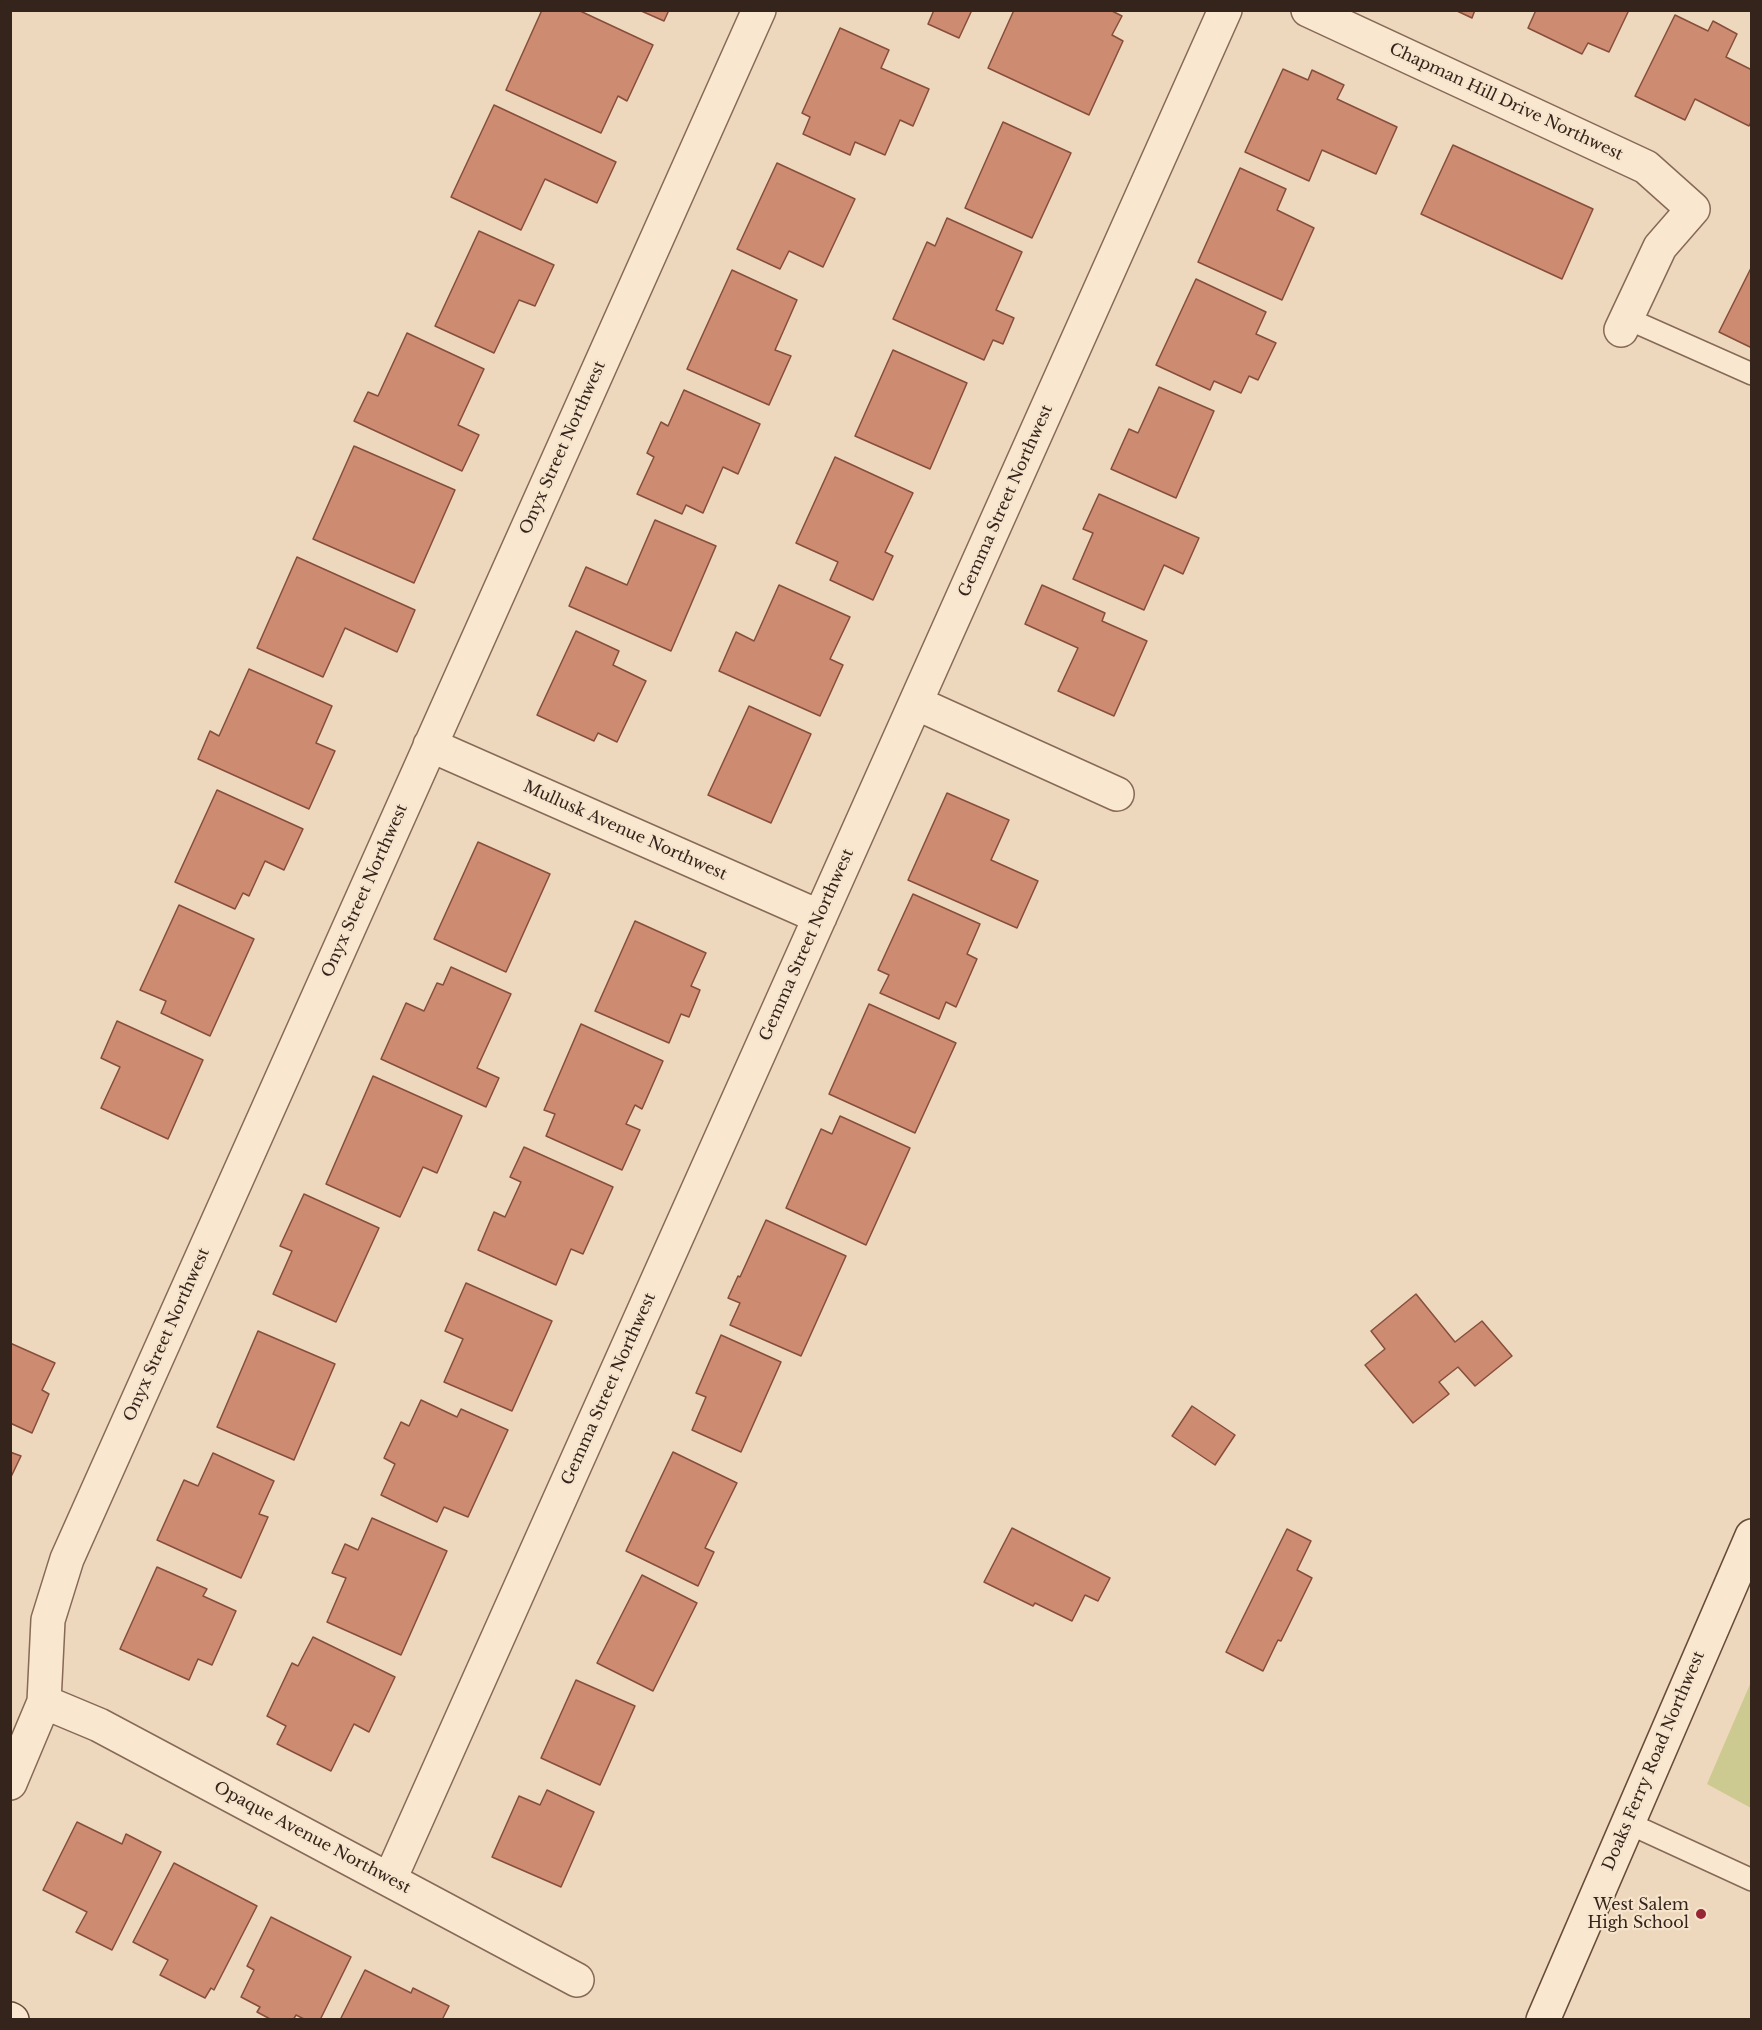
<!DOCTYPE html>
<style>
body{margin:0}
#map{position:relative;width:1762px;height:2030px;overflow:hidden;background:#eed8bd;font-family:"Libre Baskerville",serif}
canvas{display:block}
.frame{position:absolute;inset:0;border:12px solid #35241b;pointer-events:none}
</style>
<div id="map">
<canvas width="1762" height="2030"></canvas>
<div class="frame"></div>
</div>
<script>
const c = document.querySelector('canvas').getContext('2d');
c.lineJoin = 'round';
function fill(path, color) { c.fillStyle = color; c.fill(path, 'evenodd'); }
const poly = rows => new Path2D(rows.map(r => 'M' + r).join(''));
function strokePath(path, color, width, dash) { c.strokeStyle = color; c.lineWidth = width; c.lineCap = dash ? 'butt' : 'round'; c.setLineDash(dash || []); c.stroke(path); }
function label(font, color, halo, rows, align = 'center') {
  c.font = font + ' "Libre Baskerville",serif'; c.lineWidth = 4.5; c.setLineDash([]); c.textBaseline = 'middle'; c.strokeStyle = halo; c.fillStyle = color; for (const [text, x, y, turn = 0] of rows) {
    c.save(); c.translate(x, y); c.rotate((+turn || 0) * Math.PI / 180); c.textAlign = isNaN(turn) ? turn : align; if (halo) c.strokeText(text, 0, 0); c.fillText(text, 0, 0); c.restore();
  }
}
fill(poly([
 [1751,1682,1751,1808,1707,1784]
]), '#ccca91');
const building = poly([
 [542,10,578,10,653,45,627,101,618,96,601,133,506,90,542,10],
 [639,10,669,10,664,21,639,10],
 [934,10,972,10,959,38,928,24,934,10],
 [1014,10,1110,10,1122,16,1112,35,1123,41,1089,115,988,68,1014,10],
 [1455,10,1475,10,1472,18,1455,10],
 [1536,10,1629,10,1609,52,1588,43,1582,54,1528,28,1536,10],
 [1675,15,1708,31,1713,21,1737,34,1726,57,1752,70,1752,120,1749,126,1695,99,1685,120,1635,96,1675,15],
 [840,28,889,50,881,68,929,89,913,126,900,120,885,155,855,142,850,155,803,134,810,117,802,113,840,28],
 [1283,69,1308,80,1312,70,1344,85,1337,99,1397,127,1376,174,1322,150,1309,181,1245,152,1283,69],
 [494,105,616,162,597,203,545,179,521,230,451,197,494,105],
 [1003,122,1071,153,1032,238,965,208,1003,122],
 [1453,145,1593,209,1562,279,1421,214,1453,145],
 [777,163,855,199,823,267,789,251,780,269,737,249,777,163],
 [1240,168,1286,189,1277,210,1314,228,1282,300,1198,262,1240,168],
 [947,218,1022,252,996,310,1014,318,1003,344,993,340,984,360,893,319,927,242,935,246,947,218],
 [479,231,554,265,535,306,519,300,494,353,435,326,479,231],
 [1752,266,1752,348,1719,332,1752,266],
 [732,270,797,300,775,350,791,356,769,405,687,369,732,270],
 [1196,279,1266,312,1256,334,1276,343,1258,380,1249,376,1241,393,1214,381,1210,390,1156,365,1196,279],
 [407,333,484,369,458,425,479,435,462,471,354,421,368,392,378,396,407,333],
 [893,350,967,383,930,469,855,436,893,350],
 [1159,387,1214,411,1176,498,1111,469,1129,429,1138,433,1159,387],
 [684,390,760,424,738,474,723,467,703,513,686,505,682,514,637,494,654,457,647,453,661,422,668,426,684,390],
 [354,446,455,490,414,583,313,539,354,446],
 [835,457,913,493,885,552,893,556,873,600,830,580,838,562,796,543,835,457],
 [1099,494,1199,538,1183,574,1164,565,1144,610,1073,579,1093,533,1083,529,1099,494],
 [655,520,716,546,671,651,569,606,586,567,627,585,655,520],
 [297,557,415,610,397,652,345,628,323,677,257,648,297,557],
 [779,585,850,617,830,659,843,665,820,716,719,671,736,632,754,641,779,585],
 [1042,585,1105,613,1102,621,1147,641,1114,716,1058,691,1078,648,1025,624,1042,585],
 [576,631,619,651,613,665,646,681,617,742,598,733,594,741,537,715,576,631],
 [249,669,332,706,316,743,335,751,309,809,198,759,210,731,219,736,249,669],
 [749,706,811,734,771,823,708,795,749,706],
 [217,790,303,829,284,870,265,861,249,896,243,893,235,909,175,882,217,790],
 [947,793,1009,820,991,860,1038,881,1017,928,908,880,947,793],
 [478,842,550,874,506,972,434,939,478,842],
 [913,894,980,924,967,954,977,959,956,1007,946,1002,939,1019,880,993,889,975,878,970,913,894],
 [179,905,254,939,210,1036,161,1013,166,1001,140,990,179,905],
 [635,921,706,953,691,986,700,990,689,1017,681,1014,669,1043,595,1011,635,921],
 [451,967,511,994,477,1068,499,1078,486,1107,381,1059,406,1003,424,1011,437,983,443,985,451,967],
 [869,1004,956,1043,915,1133,829,1094,869,1004],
 [117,1021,203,1060,168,1139,101,1108,120,1067,101,1058,117,1021],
 [581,1024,663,1061,642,1109,635,1105,626,1124,640,1130,622,1170,546,1136,555,1114,544,1110,581,1024],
 [373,1076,462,1116,437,1173,423,1167,400,1217,326,1184,373,1076],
 [840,1116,910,1148,866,1245,786,1208,821,1129,832,1134,840,1116],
 [524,1147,613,1187,583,1254,571,1249,556,1285,478,1250,494,1212,505,1217,521,1182,510,1177,524,1147],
 [304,1194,379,1228,336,1322,273,1294,292,1251,280,1246,304,1194],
 [766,1220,846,1256,801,1356,730,1325,740,1303,728,1298,738,1276,740,1277,766,1220],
 [466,1283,552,1321,512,1411,444,1382,463,1339,445,1331,466,1283],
 [1416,1294,1455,1342,1482,1321,1512,1356,1475,1386,1458,1367,1439,1382,1449,1394,1413,1423,1365,1365,1385,1349,1371,1331,1416,1294],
 [258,1331,335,1364,294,1460,217,1427,258,1331],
 [721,1335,781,1362,741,1452,692,1430,706,1397,696,1393,721,1335],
 [10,1343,55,1363,42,1390,49,1394,32,1433,10,1423,10,1343],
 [421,1400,457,1417,461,1409,508,1430,468,1517,444,1507,437,1522,381,1495,395,1464,384,1458,401,1422,409,1426,421,1400],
 [1192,1406,1235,1435,1215,1465,1172,1436,1192,1406],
 [10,1452,21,1456,10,1479,10,1452],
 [673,1452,737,1483,705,1548,714,1552,698,1586,626,1551,673,1452],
 [213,1453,274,1481,259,1514,268,1517,241,1578,157,1540,184,1480,198,1486,213,1453],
 [372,1518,447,1551,401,1655,327,1622,346,1578,332,1573,345,1544,358,1550,372,1518],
 [1012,1528,1110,1578,1098,1601,1085,1595,1072,1621,1035,1603,1033,1606,984,1582,1012,1528],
 [1287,1529,1311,1541,1297,1570,1312,1578,1281,1641,1278,1640,1263,1671,1226,1652,1287,1529],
 [157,1567,207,1589,203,1596,236,1611,212,1665,198,1659,189,1680,120,1649,157,1567],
 [642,1575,697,1603,653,1691,597,1663,642,1575],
 [313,1637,395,1677,369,1732,354,1724,331,1771,277,1744,286,1726,267,1716,292,1663,298,1666,313,1637],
 [576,1680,635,1706,600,1785,541,1758,576,1680],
 [547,1790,594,1812,561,1887,492,1857,519,1796,540,1805,547,1790],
 [77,1822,122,1844,126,1834,161,1852,112,1950,76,1932,87,1912,43,1890,77,1822],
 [174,1863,257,1906,214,1990,211,1988,205,1998,160,1975,168,1960,133,1942,174,1863],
 [271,1917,351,1957,320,2020,306,2020,296,2015,293,2020,272,2020,257,2012,260,2007,241,1997,254,1970,247,1966,271,1917],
 [365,1970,411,1993,413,1988,449,2006,442,2020,340,2020,365,1970]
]);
fill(building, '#cd8b71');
strokePath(building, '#864e3b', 1.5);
const lane = poly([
 [1626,318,1752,374],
 [1628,1823,1752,1880]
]);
const street = poly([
 [1308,10,1646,167,1693,209,1660,247,1621,330],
 [916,703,1117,794],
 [430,745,820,917],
 [44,1702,99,1725,577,1980],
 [10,1783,44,1702,48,1620,67,1559,759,10],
 [390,1879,1225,10]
]);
const secondary = poly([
 [10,2019,12,2020],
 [1543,2020,1752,1536]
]);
strokePath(lane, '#866956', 24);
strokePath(street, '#866956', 36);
strokePath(secondary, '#684a39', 36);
strokePath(lane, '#f9e7d0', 21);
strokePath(street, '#f9e7d0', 33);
strokePath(secondary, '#f9e7d0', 33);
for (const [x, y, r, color] of [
 [1701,1914,6,"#962536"]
]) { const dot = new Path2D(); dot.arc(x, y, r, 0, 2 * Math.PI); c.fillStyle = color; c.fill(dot); strokePath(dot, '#f6e4cc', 2); }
label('16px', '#35241b', '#f6e4cc', [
 ["Chapman Hill Drive Northwest",1506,102,25],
 ["Onyx Street Northwest",563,448,-66],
 ["Gemma Street Northwest",1006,501,-66],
 ["Mullusk Avenue Northwest",625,831,24],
 ["Onyx Street Northwest",365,891,-66],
 ["Gemma Street Northwest",807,945,-66],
 ["Onyx Street Northwest",167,1335,-66],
 ["Gemma Street Northwest",609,1389,-66],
 ["Doaks Ferry Road Northwest",1654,1761,-67],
 ["Opaque Avenue Northwest",312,1838,28]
]);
label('16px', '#35241b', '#f6e4cc', [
 ["West Salem",1689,1905],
 ["High School",1689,1923]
], 'right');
</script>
